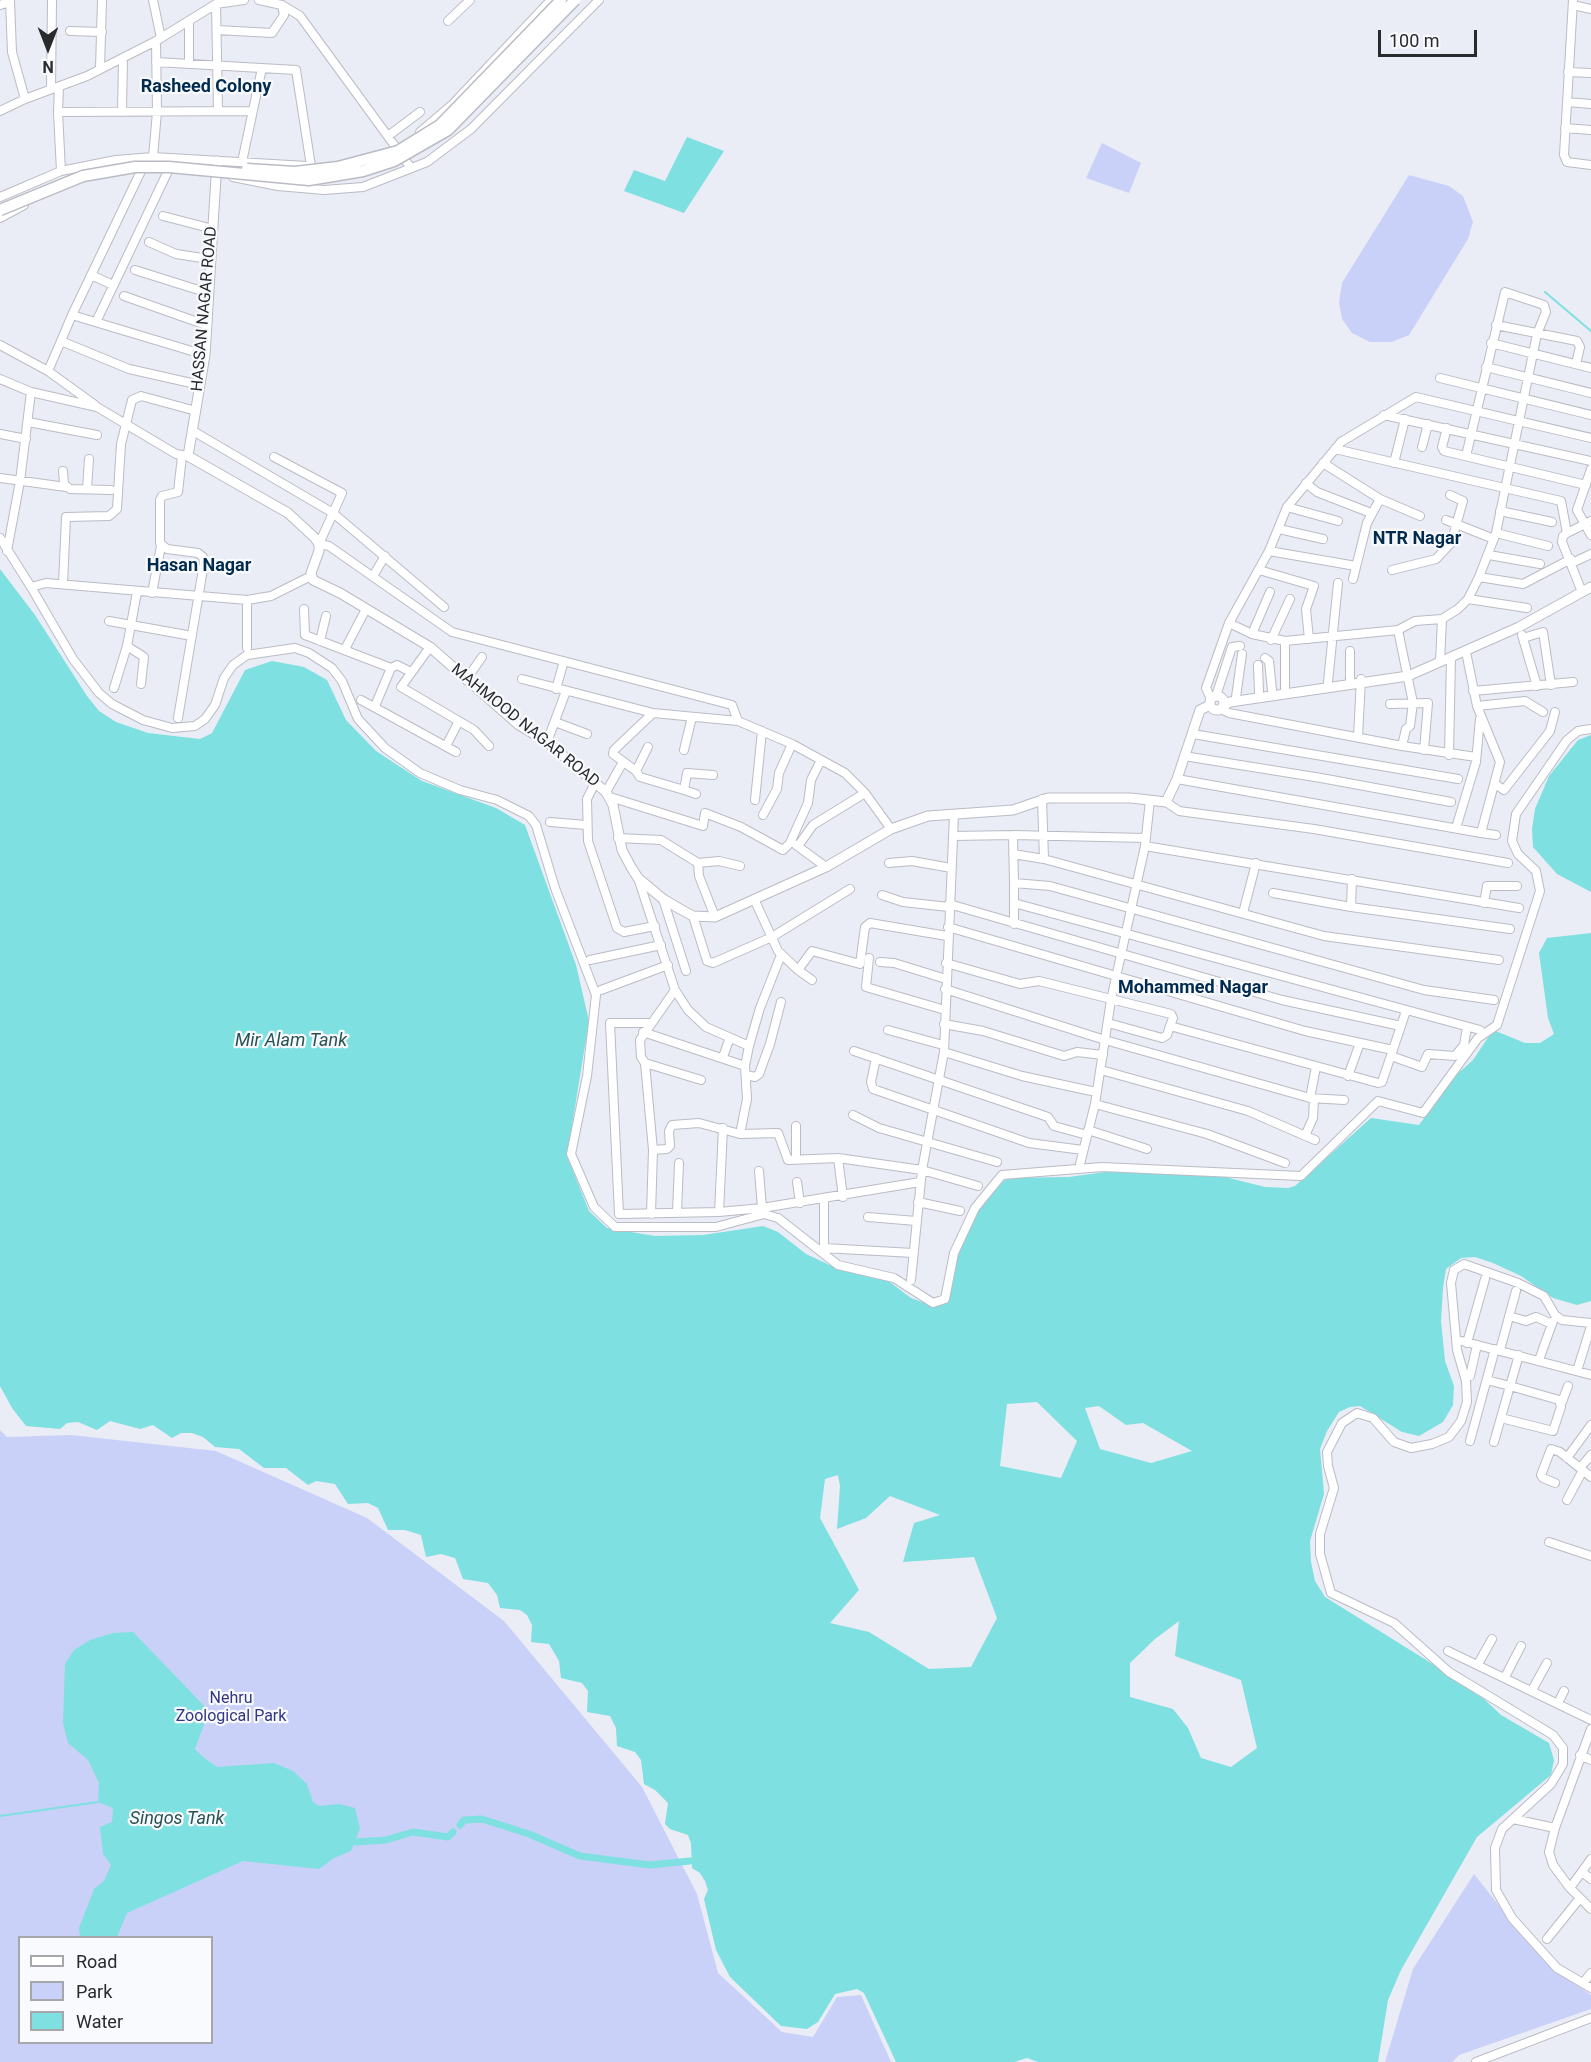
<!DOCTYPE html>
<style>
body{margin:0}
#map{position:relative;width:1591px;height:2062px;overflow:hidden;background:#eaecf6;font-family:Roboto,sans-serif}
canvas{display:block}
.legend{position:absolute;left:18px;top:1936px;width:195px;height:108px;box-sizing:border-box;background:#f9fafd;border:2px solid #a6a7aa;margin:0;padding:8px 10px;list-style:none;font-size:18px;color:#292a2e}
.legend li{display:flex;align-items:center;gap:12px;height:30px}
.legend b{width:30px;border:2px solid #a6a7aa}
.north{position:absolute;left:18px;top:18px;width:60px;height:60px;-webkit-text-stroke:4px #f9fafd;paint-order:stroke;rotate:180deg;font-size:16px;font-weight:700;line-height:24px;text-align:center;color:#292a2e}
.north::after{content:'';display:block;margin:auto;width:21px;height:27px;background:#292a2e;clip-path:polygon(50% 0,100% 100%,50% 72%,0 100%)}
.scale{position:absolute;left:1378px;top:30px;width:99px;height:27px;box-sizing:border-box;border:3px solid #292a2e;border-top:0;padding-left:8px;font-size:18px;line-height:21px;white-space:nowrap;color:#292a2e;-webkit-text-stroke:4px #f9fafd;paint-order:stroke}
</style>
<div id="map">
<canvas width="1591" height="2062"></canvas>
<ul class="legend">
<li><b style="height:8px;background:#fff"></b>Road</li>
<li><b style="height:16px;background:#c9d1f9"></b>Park</li>
<li><b style="height:16px;background:#7ee0e0"></b>Water</li>
</ul>
<div class="north">N</div>
<div class="scale">100 m</div>
</div>
<script>
const c = document.querySelector('canvas').getContext('2d');
c.lineJoin = 'round';
function fill(path, color) { c.fillStyle = color; c.fill(path, 'evenodd'); }
const poly = rows => new Path2D(rows.map(r => 'M' + r).join(''));
function strokePath(path, color, width, dash) { c.strokeStyle = color; c.lineWidth = width; c.lineCap = dash ? 'butt' : 'round'; c.setLineDash(dash || []); c.stroke(path); }
function label(font, color, halo, rows, align = 'center') {
  c.font = font + ' Roboto,sans-serif'; c.lineWidth = 4.5; c.setLineDash([]); c.textBaseline = 'middle'; c.strokeStyle = halo; c.fillStyle = color; for (const [text, x, y, turn = 0] of rows) {
    c.save(); c.translate(x, y); c.rotate((+turn || 0) * Math.PI / 180); c.textAlign = isNaN(turn) ? turn : align; if (halo) c.strokeText(text, 0, 0); c.fillText(text, 0, 0); c.restore();
  }
}
fill(poly([
 [1102,143,1141,163,1129,193,1086,178],
 [1409,175,1449,186,1463,196,1473,222,1468,239,1409,335,1392,342,1370,342,1352,333,1342,319,1339,302,1342,283],
 [0,1430,7,1437,71,1435,216,1451,367,1518,504,1621,642,1787,697,1894,718,1973,782,2032,813,2037,837,1997,861,1995,891,2062,0,2062],
 [20,1938,212,1938,212,2042,20,2042],
 [1474,1874,1523,1936,1553,1969,1591,1995,1591,2009,1459,2055,1452,2062,1385,2062,1413,1969]
]), '#c9d1f9');
fill(poly([
 [687,137,724,151,684,213,624,191,634,170,665,181],
 [0,569,35,615,87,696,99,711,116,722,148,733,200,739,212,733,245,670,272,661,304,667,327,680,346,720,376,751,422,781,496,808,525,825,576,965,589,1021,567,1156,589,1211,607,1228,655,1236,703,1235,763,1226,778,1232,806,1254,836,1268,887,1280,911,1298,933,1306,947,1302,956,1257,968,1222,997,1186,1008,1178,1069,1177,1119,1170,1213,1174,1265,1187,1288,1188,1295,1186,1371,1118,1419,1125,1455,1076,1473,1060,1493,1030,1525,1043,1540,1043,1554,1034,1548,1018,1539,953,1547,938,1591,933,1591,1301,1577,1305,1553,1298,1521,1276,1493,1263,1475,1257,1461,1258,1446,1269,1443,1288,1441,1321,1445,1361,1454,1386,1453,1405,1443,1422,1419,1436,1402,1432,1360,1406,1350,1407,1339,1412,1327,1431,1320,1449,1324,1494,1310,1541,1311,1562,1315,1581,1325,1597,1431,1663,1484,1699,1501,1715,1549,1743,1554,1760,1551,1775,1477,1837,1401,1970,1388,2000,1378,2062,1038,2062,1027,2058,1014,2062,896,2062,864,1993,857,1989,835,1994,818,2022,807,2029,781,2026,730,1977,716,1950,704,1899,708,1890,705,1881,700,1873,692,1868,691,1843,688,1835,670,1829,665,1824,668,1803,655,1790,644,1784,641,1760,635,1752,617,1746,616,1728,610,1716,587,1712,588,1691,582,1683,561,1678,559,1661,549,1644,531,1642,532,1625,527,1615,520,1610,500,1608,497,1595,488,1583,463,1579,455,1558,441,1554,426,1557,421,1535,405,1530,388,1530,378,1508,368,1503,348,1504,335,1484,316,1481,308,1485,286,1468,264,1468,239,1449,215,1447,203,1437,192,1433,181,1433,172,1438,153,1425,140,1429,110,1421,97,1430,78,1422,67,1423,60,1429,26,1426,12,1408,0,1386],
 [1037,1402,1077,1441,1061,1478,1000,1466,1007,1404],
 [1099,1406,1126,1425,1143,1423,1192,1451,1151,1463,1100,1449,1085,1408],
 [838,1475,840,1486,837,1529,866,1518,890,1496,940,1515,914,1523,903,1562,974,1557,997,1618,971,1667,929,1669,869,1632,830,1623,859,1590,820,1518,825,1479],
 [1179,1621,1175,1656,1241,1680,1257,1748,1231,1767,1201,1758,1188,1728,1173,1709,1130,1697,1130,1663,1155,1639],
 [1591,735,1591,892,1557,874,1533,847,1532,829,1535,809,1549,776,1578,740],
 [133,1632,209,1711,195,1749,202,1756,217,1767,274,1763,293,1771,307,1784,313,1802,319,1806,339,1804,355,1808,360,1829,351,1851,334,1858,319,1869,243,1861,127,1913,117,1937,80,1937,79,1928,94,1889,104,1881,111,1865,103,1854,100,1827,112,1822,113,1808,98,1802,99,1783,88,1760,68,1743,63,1723,65,1664,74,1650,90,1640,113,1633]
]), '#7ee0e0');
strokePath(poly([
 [1545,292,1591,331],
 [0,1816,98,1802]
]), '#7ee0e0', 2);
strokePath(poly([
 [460,1825,464,1820,482,1819,529,1834,580,1856,650,1865,690,1861],
 [355,1842,386,1840,413,1832,448,1837,453,1832]
]), '#7ee0e0', 7);
const minor = poly([
 [10,0,12,52,25,99],
 [153,0,161,38],
 [259,0,282,5,300,16,411,168],
 [1573,0,1564,155,1567,162,1591,165],
 [216,4,218,111],
 [0,5,9,2],
 [1573,5,1591,9],
 [448,21,470,0],
 [217,30,272,33,284,15,282,5],
 [70,31,102,32],
 [156,62,296,70,311,166],
 [189,63,189,22],
 [100,69,102,0],
 [1568,72,1591,73],
 [59,87,58,112,252,111],
 [51,89,52,0],
 [1567,102,1591,104],
 [0,111,25,99,87,76,156,41,216,4,244,0],
 [58,112,61,171],
 [122,112,123,58],
 [1565,128,1591,130],
 [420,132,453,104,551,0],
 [388,136,420,112],
 [153,157,157,112,156,41],
 [242,162,262,68],
 [233,177,278,186,324,190,363,187,427,162,471,129,599,0],
 [0,197,61,171,116,160,153,157,307,166],
 [163,216,213,229],
 [0,218,24,205],
 [149,242,176,254,209,259],
 [135,270,208,293],
 [91,275,113,285],
 [124,296,206,325],
 [72,315,141,171],
 [96,322,168,171],
 [1496,325,1577,341,1580,347,1576,364],
 [61,341,48,371,95,405],
 [1491,343,1591,368],
 [0,345,48,371],
 [1486,367,1591,393],
 [1440,378,1591,415],
 [0,379,31,392,97,407,176,454,187,456],
 [200,385,129,369,61,341,72,315,205,355],
 [1384,415,1591,461],
 [28,422,97,435],
 [1447,428,1442,447,1444,451,1586,485],
 [193,431,333,513,444,607],
 [0,434,26,439],
 [1422,447,1428,424],
 [1335,449,1561,501,1567,533,1563,536,1562,542,1582,592],
 [274,457,342,493,319,544,329,546,452,632,732,705,738,721,792,744,845,773,865,793,891,829],
 [1323,463,1380,499,1367,523,1353,579],
 [1394,463,1405,419],
 [1591,469,1577,510,1591,535],
 [63,471,64,484,70,489,111,490],
 [0,478,66,487],
 [1306,483,1317,492,1371,513],
 [87,489,89,459],
 [1380,499,1420,516],
 [1287,507,1338,521],
 [1500,511,1552,522],
 [1446,520,1494,539],
 [1279,529,1323,539],
 [1496,533,1548,546],
 [1567,533,1591,521],
 [0,538,31,587],
 [7,551,20,481,31,392],
 [1269,551,1356,566],
 [1489,555,1540,564],
 [1572,563,1591,554],
 [1259,570,1314,586,1306,609,1309,639],
 [1392,570,1436,559,1451,543,1463,501,1450,495],
 [373,576,385,556],
 [1479,577,1523,584,1571,559],
 [63,584,66,517,109,516,117,509,121,444,132,400,141,396,196,411],
 [152,593,161,546],
 [1468,599,1527,608],
 [247,600,271,596,311,576],
 [304,609,305,635,391,668,375,706],
 [109,621,192,636],
 [1229,623,1252,634,1285,641,1398,630,1415,621,1442,619,1458,609,1468,599,1479,577,1496,533,1537,334,1546,312,1544,305,1505,292,1466,456],
 [1398,630,1413,703,1410,726,1406,729,1402,746],
 [1252,634,1270,592],
 [1522,635,1537,686],
 [1523,638,1543,632,1551,685],
 [1271,640,1290,599],
 [320,641,326,616],
 [1285,641,1285,693],
 [127,646,144,657,141,684],
 [430,647,401,687,474,730,489,746],
 [247,648,247,600,46,583,31,587,73,659,99,693,112,704,143,720,172,728,195,726,205,719,215,705,224,678,233,665,247,655,295,648,309,653,332,668,342,681,358,719,385,748,420,773,460,790,497,800,529,816,536,825,555,888,596,995,587,1076,571,1154,594,1207,615,1227,716,1227,764,1214,778,1218,838,1265,894,1278,933,1303,945,1299,954,1253,975,1208,1002,1175,1102,1167,1301,1176,1378,1101,1423,1113,1478,1038,1497,1025,1540,891,1536,871,1518,854,1512,841,1516,814,1567,740,1578,731,1591,729],
 [345,649,366,609],
 [1350,651,1350,680],
 [1466,652,1477,706,1500,762,1481,833,1496,835],
 [1265,658,1269,661,1272,690],
 [1440,662,1442,619],
 [1258,665,1259,693],
 [391,668,397,665,411,672],
 [522,679,653,713],
 [466,680,482,657],
 [1328,682,1338,583],
 [114,688,127,646,137,592],
 [556,689,564,661],
 [1473,691,1573,682],
 [1216,696,1232,647,1240,646],
 [1236,697,1242,654],
 [1211,699,1206,688,1229,623,1269,551,1287,507,1341,442,1416,397,1591,438],
 [361,700,456,752],
 [1390,704,1428,703,1424,750],
 [1477,706,1525,701,1543,712],
 [1221,709,1229,713,1402,746,1476,757],
 [178,718,204,563,203,557,198,553,167,549,160,543,160,500,162,496,178,492,182,456],
 [555,722,587,734],
 [1193,734,1458,779],
 [1358,737,1361,679],
 [547,742,566,691],
 [446,746,459,721],
 [684,750,692,717],
 [1449,755,1451,657],
 [1184,756,1321,778,1451,802],
 [636,771,648,747],
 [1177,779,1481,833],
 [595,783,587,799,588,841,617,928,624,932,655,926],
 [1495,784,1504,790,1550,731,1555,712],
 [684,790,640,777,636,771,613,754,614,750,653,713,738,721],
 [606,792,623,762],
 [696,794,684,790,687,773,713,775],
 [610,797,703,826,705,813,741,827,783,850,790,843,808,803,811,780,821,760],
 [1042,799,1044,859],
 [755,800,762,731],
 [1166,802,1179,811,1314,829,1508,863],
 [763,815,777,789,779,773,792,744],
 [550,822,586,825],
 [1456,828,1476,762,1480,719],
 [1013,835,1146,838],
 [953,836,1013,835,1014,883],
 [618,838,661,840,698,863,699,876,715,917],
 [796,845,826,867],
 [798,846,813,825,865,793],
 [1145,846,1519,908],
 [1013,854,1044,859,1324,936,1499,960],
 [698,863,719,861,740,866],
 [889,863,912,861,951,868],
 [638,878,675,990,688,1010,706,1027,749,1046],
 [1273,893,1351,907,1510,929],
 [882,895,903,902,949,907],
 [663,899,686,971],
 [755,901,778,951,798,970,812,951,860,964,865,927,870,923,947,936],
 [1014,903,1480,1030],
 [1484,903,1487,886,1517,886],
 [949,904,1282,1000,1401,1026],
 [1351,907,1352,879],
 [1243,913,1256,863],
 [693,916,707,961,713,963,772,937,850,889],
 [1014,924,1014,883,1050,886,1424,990,1494,1000],
 [948,927,1305,1031,1393,1050],
 [869,958,866,987,945,1010],
 [590,960,661,945],
 [880,962,894,963,946,979],
 [946,963,1020,984,1039,981,1171,1014,1173,1018,1170,1026,1378,1083,1382,1082,1406,1011],
 [798,970,812,980],
 [945,989,1105,1040,1310,1098,1344,1100],
 [601,990,668,965],
 [650,1023,610,1023,619,1214,719,1212,762,1208,920,1182],
 [1108,1023,1162,1038,1167,1035,1170,1026],
 [944,1024,983,1031,1064,1056,1077,1052,1103,1055],
 [888,1030,943,1045],
 [643,1032,745,1066],
 [854,1051,1048,1117,1054,1126,1087,1135],
 [944,1052,1022,1076,1096,1092],
 [1391,1056,1422,1067,1428,1054,1455,1056,1464,1045,1467,1027],
 [723,1057,729,1040],
 [876,1058,871,1082,873,1089,1029,1143,1083,1150],
 [645,1063,701,1080],
 [1101,1070,1248,1111,1315,1140],
 [746,1075,755,1077,759,1074,770,1044,781,1002],
 [1348,1076,1360,1043],
 [1310,1098,1316,1067],
 [1095,1104,1207,1134,1285,1163],
 [853,1115,879,1128,997,1162],
 [796,1126,796,1159],
 [1088,1130,1147,1149],
 [740,1134,747,1099,745,1066,749,1046,760,1008,781,955],
 [1305,1136,1313,1118,1314,1099],
 [653,1150,667,1149,670,1146,669,1131,672,1125,699,1123,740,1134,778,1133,788,1160,838,1158,922,1170,978,1186],
 [838,1158,843,1197],
 [1080,1164,1095,1104,1111,1000,1145,846,1150,800],
 [759,1171,762,1208],
 [797,1182,800,1203],
 [824,1200,824,1248,913,1253],
 [918,1202,960,1211],
 [677,1212,679,1163],
 [719,1212,723,1128],
 [651,1214,653,1150,645,1063,641,1057,640,1040,675,990],
 [868,1217,916,1221],
 [911,1280,922,1170,944,1052,954,815],
 [1509,1316,1526,1321,1536,1317,1552,1324],
 [1591,1323,1562,1320,1555,1315,1544,1296,1518,1283,1464,1264,1454,1270,1451,1283,1457,1350,1466,1381,1467,1402,1461,1421,1449,1437,1432,1444,1411,1448,1394,1442,1373,1418,1357,1413,1342,1423,1327,1452,1328,1466,1334,1488,1320,1534,1320,1554,1331,1593,1394,1623,1449,1672,1553,1735,1563,1748,1563,1764,1551,1784,1502,1829,1495,1848,1496,1890,1512,1918,1557,1968,1591,1988],
 [1462,1341,1591,1375],
 [1467,1343,1485,1279],
 [1500,1350,1516,1291],
 [1539,1360,1553,1321],
 [1577,1371,1591,1326],
 [1470,1376,1477,1345],
 [1487,1380,1510,1386,1494,1442],
 [1562,1402,1568,1386],
 [1501,1418,1553,1431,1561,1407,1559,1400,1510,1386,1519,1355],
 [1470,1441,1495,1349],
 [1567,1458,1591,1425],
 [1580,1468,1591,1455],
 [1555,1483,1543,1478,1541,1475,1551,1449,1560,1452,1591,1477],
 [1567,1500,1583,1470],
 [1549,1542,1591,1556],
 [1448,1651,1591,1720],
 [1478,1664,1492,1639],
 [1505,1677,1521,1646],
 [1532,1690,1547,1663],
 [1558,1703,1564,1691],
 [1591,1729,1555,1828,1549,1852,1553,1865,1570,1888,1591,1909],
 [1580,1755,1591,1760],
 [1513,1819,1555,1828],
 [1582,1872,1591,1879],
 [1570,1888,1591,1859],
 [1547,1939,1580,1898],
 [1583,1983,1591,1973],
 [1476,2062,1591,2018]
]);
const major = poly([
 [217,161,205,355,188,456,288,513,315,538,319,544,319,551,311,573,313,580,340,593,430,647,519,725,547,742,606,792,613,805,622,850,631,867,638,878,663,899,680,909,693,916,715,917,826,867,891,829,928,816,1013,810,1048,798,1131,798,1166,802,1177,779,1200,710,1210,705],
 '1210 703a7 7 0 1 1 14 0a7 7 0 1 1-14 0Z',
 [1223,706,1230,702,1408,676,1519,627,1591,587]
]);
strokePath(minor, '#babcc5', 10);
strokePath(major, '#babcc5', 11);
strokePath(minor, '#fff', 8);
strokePath(major, '#fff', 9);
const highwayBridge = poly([
 [247,169,295,172,338,167,398,151,440,125,561,0],
 [0,210,83,176,135,167,169,167,309,180,363,171,394,161,448,130,575,0]
]);
strokePath(highwayBridge, '#babcc5', 13, []);
strokePath(highwayBridge, '#fff', 10);
label('16px', '#292a2e', '#f9fafd', [
 ["HASSAN NAGAR ROAD",205,309,-85],
 ["MAHMOOD NAGAR ROAD",525,726,39]
]);
label('16px', '#333782', '#f9fafd', [
 ["Nehru",231,1699],
 ["Zoological Park",231,1717]
]);
label('bold 18px', '#002b4e', '#f9fafd', [
 ["Rasheed Colony",206,87],
 ["NTR Nagar",1417,539],
 ["Hasan Nagar",199,566],
 ["Mohammed Nagar",1193,988]
]);
label('italic 18px', '#275353', '#f9fafd', [
 ["Mir Alam Tank",291,1041],
 ["Singos Tank",177,1819]
]);
</script>
